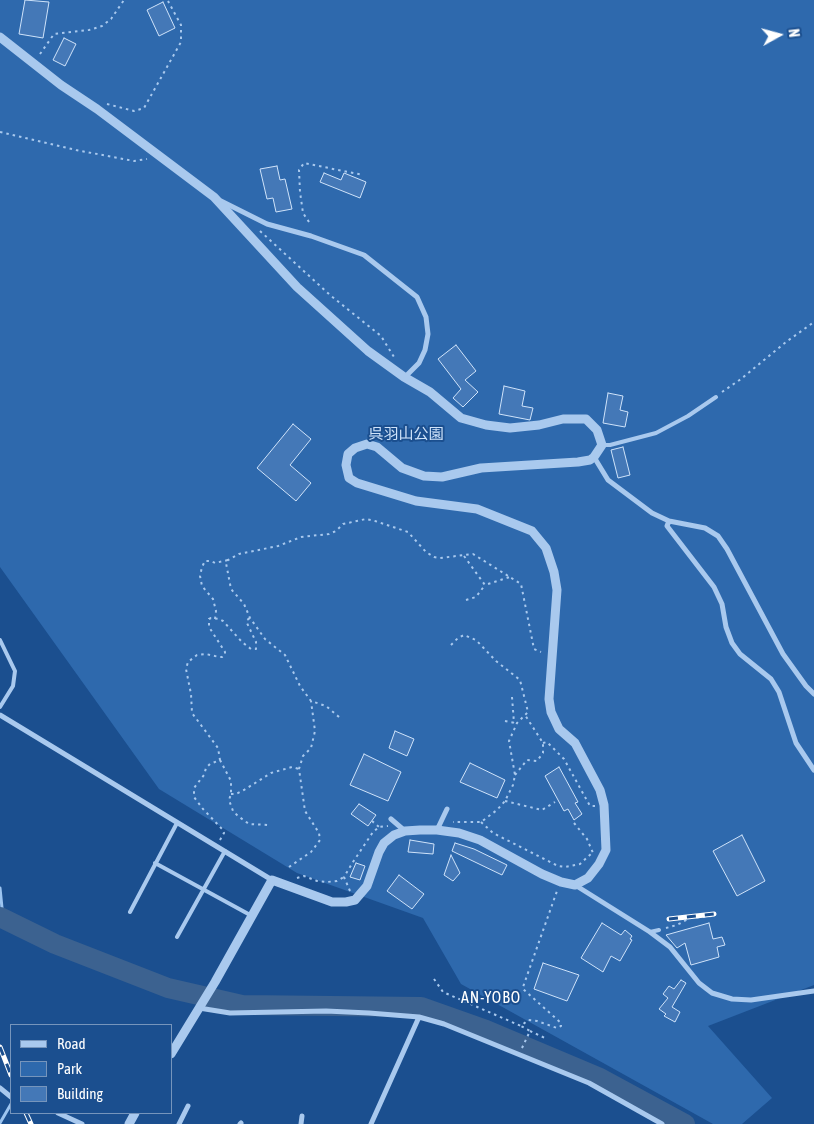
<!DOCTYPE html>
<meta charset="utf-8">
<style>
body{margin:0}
#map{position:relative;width:814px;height:1124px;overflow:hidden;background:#1b4f8f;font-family:"Asap Condensed",sans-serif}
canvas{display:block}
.legend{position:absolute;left:10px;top:1024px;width:162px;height:90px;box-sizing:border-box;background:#1b4f8f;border:1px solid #7695bc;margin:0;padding:6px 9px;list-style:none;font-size:15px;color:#fff}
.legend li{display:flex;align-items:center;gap:10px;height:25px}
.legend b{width:25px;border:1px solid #7695bc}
.north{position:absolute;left:754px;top:10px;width:50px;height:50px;-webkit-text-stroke:4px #1b4f8f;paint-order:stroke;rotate:83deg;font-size:14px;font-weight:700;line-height:20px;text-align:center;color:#fff}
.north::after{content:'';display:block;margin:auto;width:18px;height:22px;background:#fff;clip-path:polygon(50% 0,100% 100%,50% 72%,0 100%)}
</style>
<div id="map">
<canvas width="814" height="1124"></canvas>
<ul class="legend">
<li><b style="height:6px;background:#a9c9ee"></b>Road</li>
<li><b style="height:14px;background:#2e69ad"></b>Park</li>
<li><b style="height:14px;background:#4478b7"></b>Building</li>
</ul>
<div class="north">N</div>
</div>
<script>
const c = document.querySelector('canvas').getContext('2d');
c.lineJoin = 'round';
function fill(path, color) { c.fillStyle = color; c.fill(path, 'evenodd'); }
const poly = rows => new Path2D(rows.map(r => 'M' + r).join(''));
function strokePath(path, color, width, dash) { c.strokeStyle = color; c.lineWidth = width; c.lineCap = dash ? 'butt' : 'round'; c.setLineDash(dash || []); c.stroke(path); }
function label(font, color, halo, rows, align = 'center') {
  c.font = font + ' "Asap Condensed","Noto Sans JP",sans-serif'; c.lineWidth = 4; c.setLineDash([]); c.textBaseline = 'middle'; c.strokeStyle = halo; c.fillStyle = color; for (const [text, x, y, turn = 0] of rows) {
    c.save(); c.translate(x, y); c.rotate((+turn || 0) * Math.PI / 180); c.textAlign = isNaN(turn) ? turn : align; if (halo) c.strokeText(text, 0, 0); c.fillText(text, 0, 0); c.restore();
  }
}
fill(poly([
 [0,0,814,0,814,985,708,1026,772,1098,742,1124,713,1124,461,984,423,918,297,873,159,789,0,567]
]), '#2e69ad');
strokePath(poly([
 [0,888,2,908,0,912],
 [0,1123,11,1104]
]), '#9cc4f0', 3);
strokePath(poly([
 [0,917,55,944,168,988,242,1005,421,1007,486,1030,600,1078,685,1124]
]), '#3c6290', 20);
const building = poly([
 [25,0,49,2,43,38,19,34,25,0],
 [163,2,175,28,159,36,147,10,163,2],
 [64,38,76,44,65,66,53,60,64,38],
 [277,166,280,180,285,179,292,209,276,212,273,198,267,199,260,169,277,166],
 [324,173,341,180,344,173,366,182,360,198,320,182,324,173],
 [456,345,476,371,465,380,478,392,463,407,453,398,461,389,438,359,456,345],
 [504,386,525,391,522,406,533,408,530,420,499,414,504,386],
 [608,393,623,396,620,410,628,412,625,427,603,423,608,393],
 [293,424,311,439,290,465,311,483,296,501,257,468,293,424],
 [623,447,630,475,618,478,611,450,623,447],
 [395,731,414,739,407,756,389,748,395,731],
 [364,754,401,772,388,801,350,785,364,754],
 [470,763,505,780,497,798,460,782,470,763],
 [559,767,578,802,575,803,582,814,574,820,568,809,564,811,545,776,559,767],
 [359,804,376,815,368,826,351,814,359,804],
 [742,835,765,881,737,896,713,851,742,835],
 [410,840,434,844,433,854,408,852,410,840],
 [455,843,474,849,507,865,502,875,452,851,455,843],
 [451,855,460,873,453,881,444,875,451,855],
 [356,863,365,866,360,880,350,877,356,863],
 [399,875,424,894,412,909,387,891,399,875],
 [602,923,621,935,625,930,632,936,630,939,632,940,620,961,611,956,603,972,581,958,602,923],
 [709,923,713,939,722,937,725,945,717,947,719,957,691,965,685,943,677,948,666,935,709,923],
 [543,963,579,975,567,1001,534,989,543,963],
 [681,980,686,983,672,1007,680,1012,675,1022,664,1016,666,1014,659,1009,668,998,663,994,669,986,674,989,681,980]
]);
fill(building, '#4478b7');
strokePath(building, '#cfe3fa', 1);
strokePath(poly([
 [40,54,54,34,89,30,102,26,111,19,124,0],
 [107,104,134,111,144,108,181,42,181,25,168,1],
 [0,132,76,150,134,161,147,159],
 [309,222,303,213,300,192,299,170,304,163,363,175],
 [260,231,330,295,381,336,394,357],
 [722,392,741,379,786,342,814,322],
 [464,556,485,585,510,577],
 [466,600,476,597,485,585],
 [215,619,216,611,213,599,202,586,200,576,202,567,205,561,211,561,215,563,228,560],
 [451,645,458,638,464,635,476,640,496,661,520,680,528,712,517,723,509,741,515,775,513,785,505,801,497,810,481,822,453,822],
 [512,697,514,723],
 [339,717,326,706,311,701,300,686,285,655,265,639,250,618,244,604,231,589,226,563,228,560,239,554,278,546,301,537,329,534,336,531,343,524,366,519,375,521,408,532,426,552,434,557,440,558,473,554,521,584,534,649,541,652],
 [505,721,515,723],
 [543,743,547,742,564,759,590,806,595,806],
 [220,760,231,781,231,794,229,800,233,811,238,816,249,824,268,825],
 [515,775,527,760,537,761,543,753,543,743,525,715],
 [231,794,236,794,244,790,271,773,292,767,299,769],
 [505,801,542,810,555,802],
 [372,821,379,827],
 [481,822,493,833,558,866,565,867,580,864,593,852],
 [574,823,587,839,593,853],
 [220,840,224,833,223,830,203,809,194,797,194,788,204,775,206,768,210,764,220,760,218,748,192,713,191,694,186,669,188,662,197,655,206,654,219,657,222,657,225,654,225,652,209,627,209,619,211,618,219,619,223,621,242,642,251,649,256,649,256,642,247,623,247,620,250,618],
 [289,867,311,852,320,840,319,833,305,811,299,769,303,756,311,748,315,731,311,701],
 [297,878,304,876,317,881,327,882,337,881,344,877],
 [350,891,344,877,353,862,373,832,379,827,388,826],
 [666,928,677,925,690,918,713,916],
 [434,979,443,992,521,1026],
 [530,1031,545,1038],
 [522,1048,530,1031,521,1026,528,1020,537,1021,557,1028,561,1026,561,1023,523,989,523,987,557,891]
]), '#a9c9ee', 2, [2.5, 4]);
strokePath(poly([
 [602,445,610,445,656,433,688,416,716,397],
 [0,640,15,671,13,686,0,707],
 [155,863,252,916],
 [130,912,177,823],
 [650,932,659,930],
 [177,937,225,851]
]), '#a9c9ee', 4);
strokePath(poly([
 [221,201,267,224,311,236,364,255,417,297,426,317,428,334,425,350,419,363,405,377],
 [594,457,608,480,652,513,669,521,705,528,718,536,727,549,783,654,806,686,814,694],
 [669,521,667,526,714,587,722,604,726,627,732,643,740,654,771,679,779,692,796,743,814,770],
 [0,715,272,880],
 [391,819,405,831],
 [437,830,447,809],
 [575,885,650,932,670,947,699,983,712,993,732,999,751,1000,814,991],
 [199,1008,230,1013,326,1011,369,1013,419,1017,444,1024,589,1083,662,1124],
 [0,1088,11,1097],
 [58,1113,82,1124],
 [179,1124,188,1106],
 [240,1124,241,1123],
 [301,1124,302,1116],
 [371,1124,419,1017]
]), '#a9c9ee', 5);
strokePath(poly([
 [0,37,61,85,97,109,214,197,297,287,368,351,404,377,430,392,461,418,486,425,510,428,539,425,563,419,586,419,597,430,602,445,594,457,590,460,578,462,481,468,442,477,424,476,402,468,377,447,367,444,355,448,348,454,346,465,349,478,357,483,416,501,477,509,532,531,546,548,554,572,557,590,549,699,551,712,559,729,575,743,600,790,604,805,606,850,599,864,588,878,575,885,561,882,542,874,480,840,459,833,437,830,420,830,405,831,394,835,384,843,379,852,367,886,355,900,346,902,332,902,272,880,215,982,171,1054],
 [129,1124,135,1113]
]), '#a9c9ee', 9);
const rail = poly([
 [669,919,714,914],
 [0,1047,11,1075],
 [26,1113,31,1124]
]);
strokePath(rail, '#fff', 5);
strokePath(rail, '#1b4f8f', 3, [9]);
label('15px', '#cfe3fa', '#1b4f8f', [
 ["呉羽山公園",406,434]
]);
c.letterSpacing = '1px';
label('16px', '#fff', '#1b4f8f', [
 ["AN-YOBO",491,998]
]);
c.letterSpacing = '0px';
</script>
